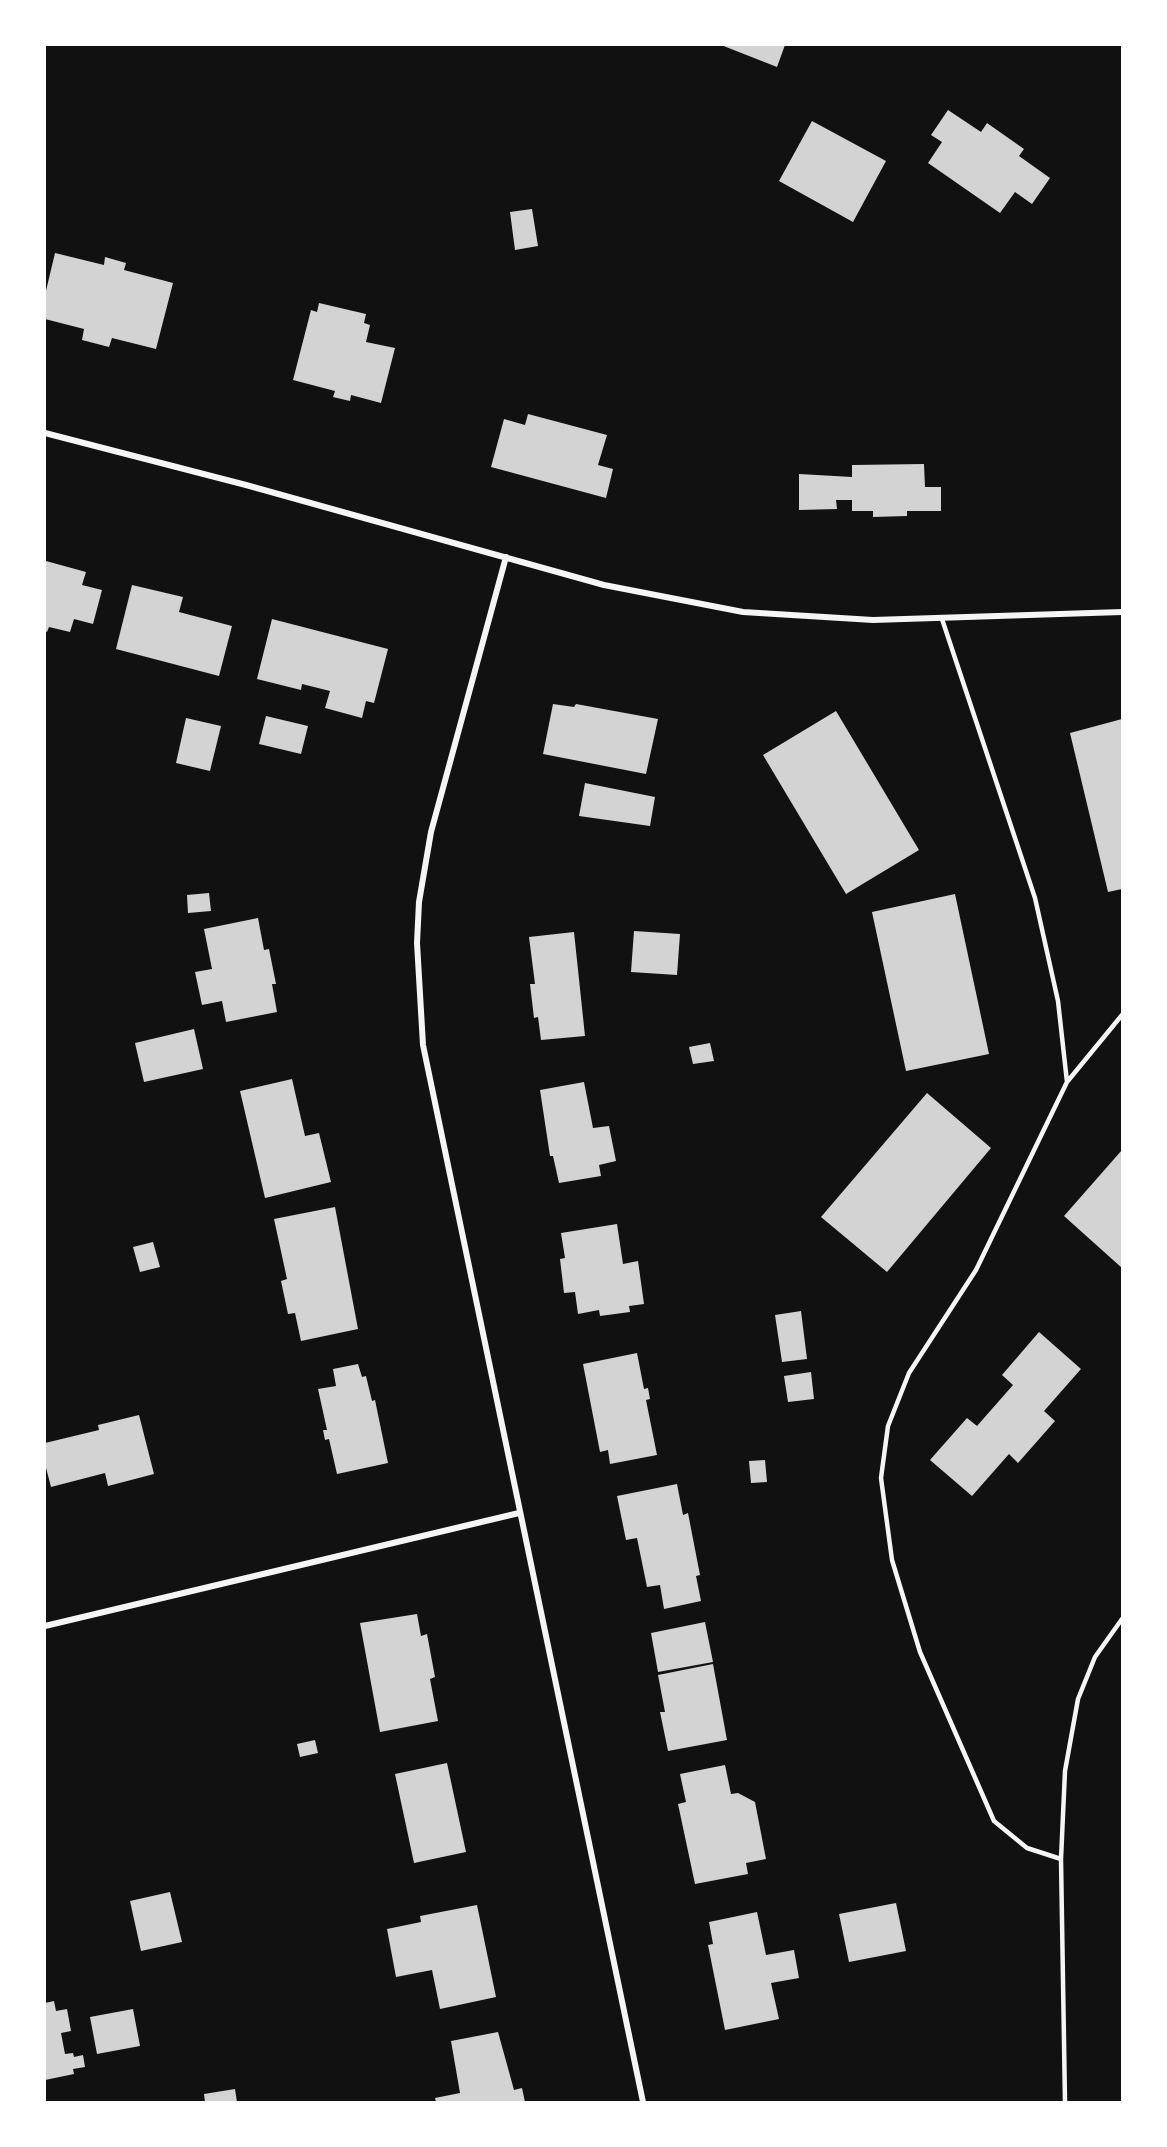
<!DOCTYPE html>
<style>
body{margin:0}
#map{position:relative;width:1167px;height:2147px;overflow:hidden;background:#111;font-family:Figtree,sans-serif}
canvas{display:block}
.frame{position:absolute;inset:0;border:46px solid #fff;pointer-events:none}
</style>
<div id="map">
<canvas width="1167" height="2147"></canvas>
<div class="frame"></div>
</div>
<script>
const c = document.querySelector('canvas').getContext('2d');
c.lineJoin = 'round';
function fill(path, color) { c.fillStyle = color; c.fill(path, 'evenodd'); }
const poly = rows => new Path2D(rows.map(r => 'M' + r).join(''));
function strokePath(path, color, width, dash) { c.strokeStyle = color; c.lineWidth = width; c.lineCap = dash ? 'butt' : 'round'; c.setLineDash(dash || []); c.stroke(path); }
fill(poly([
 [721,45,785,45,777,67],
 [948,110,981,132,987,123,1024,149,1019,156,1050,178,1032,204,1015,192,1000,213,928,163,942,142,931,135],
 [812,121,886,161,853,222,779,181],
 [532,209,538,246,515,250,510,212],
 [55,253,104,265,105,257,126,263,124,270,173,283,156,349,112,338,109,347,82,340,84,329,45,319,45,295],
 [319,303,366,314,364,323,370,325,366,342,395,348,381,403,351,395,350,401,333,397,335,391,293,380,311,310,317,312],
 [528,414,607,435,598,465,613,469,606,498,491,467,504,419,525,425],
 [924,464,925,487,941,487,941,511,907,511,907,516,873,517,873,511,852,511,852,500,836,500,837,509,799,510,799,474,852,477,852,465],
 [46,561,86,572,82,585,102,590,93,624,74,619,70,632,49,627,47,632,45,631],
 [132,585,183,597,179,612,232,626,219,676,116,649],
 [272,619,388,649,374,703,366,701,362,718,325,708,330,691,302,684,301,690,257,679],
 [553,704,574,707,576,704,658,719,646,774,543,754],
 [836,711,919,850,846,894,763,755],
 [266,716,308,726,301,754,259,744],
 [186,718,221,726,210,771,176,763],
 [1122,719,1122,889,1108,892,1070,733],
 [585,783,655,797,650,826,579,816],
 [209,893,211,911,188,913,187,895],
 [955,894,989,1054,906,1071,872,912],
 [258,918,264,950,269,949,276,984,272,984,277,1012,226,1022,222,1001,202,1005,195,972,212,969,204,929],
 [634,931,680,934,677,975,631,972],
 [574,932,585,1036,541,1040,538,1017,534,1018,530,984,535,984,529,937],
 [194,1029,203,1069,144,1082,135,1043],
 [710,1043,714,1061,693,1064,689,1047],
 [292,1079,305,1136,319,1133,331,1182,265,1198,240,1091],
 [584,1082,593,1128,609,1126,616,1161,599,1165,601,1176,559,1183,553,1156,550,1156,540,1090],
 [927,1093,991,1148,887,1272,821,1217],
 [1122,1150,1122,1268,1064,1216],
 [335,1207,358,1329,301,1341,295,1313,288,1314,281,1281,287,1279,274,1219],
 [617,1224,623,1264,638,1261,644,1304,629,1306,630,1312,600,1316,599,1310,578,1314,575,1292,564,1293,560,1259,565,1258,561,1233],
 [153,1242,160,1267,140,1272,133,1247],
 [801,1311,807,1359,782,1362,775,1315],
 [1039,1332,1081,1369,1044,1411,1055,1421,1018,1463,1009,1454,972,1496,930,1460,967,1418,977,1426,1013,1385,1002,1375],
 [637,1353,644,1389,648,1388,650,1399,646,1400,657,1455,610,1464,608,1450,600,1452,583,1364],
 [358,1364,362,1377,366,1376,372,1401,375,1400,388,1463,337,1474,329,1439,325,1440,323,1430,327,1430,318,1389,336,1386,333,1369],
 [811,1372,814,1399,788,1402,784,1376],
 [139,1415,154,1474,108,1486,105,1473,51,1487,45,1464,45,1443,99,1430,98,1425],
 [765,1460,767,1482,751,1483,749,1461],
 [677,1484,683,1515,688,1513,700,1575,696,1576,701,1601,664,1609,660,1585,647,1587,637,1538,626,1540,617,1496],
 [417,1614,421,1636,427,1634,435,1677,430,1679,438,1721,380,1732,360,1623],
 [705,1622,713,1662,658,1672,651,1633],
 [713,1664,727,1740,668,1751,660,1712,665,1712,658,1675],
 [315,1740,318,1753,300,1757,297,1744],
 [447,1763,466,1852,414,1863,395,1774],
 [725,1765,731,1794,738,1793,755,1802,766,1859,746,1863,748,1874,695,1884,678,1804,686,1802,680,1774],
 [170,1892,182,1942,141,1951,130,1901],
 [896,1903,906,1951,849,1962,839,1914],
 [477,1905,496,1997,440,2009,432,1970,396,1977,387,1929,421,1922,420,1916],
 [757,1912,766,1955,794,1950,799,1978,771,1983,779,2019,725,2030,708,1945,713,1944,709,1922],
 [54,2001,56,2011,67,2009,71,2031,61,2033,65,2054,73,2053,74,2057,83,2055,85,2067,73,2069,74,2074,45,2080,45,2003],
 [133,2009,140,2046,97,2054,90,2017],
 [498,2032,514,2090,522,2088,525,2102,436,2102,435,2098,460,2093,451,2041],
 [235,2089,237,2102,205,2102,204,2094]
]), '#d3d3d3');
strokePath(poly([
 [942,619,1035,898,1058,1001,1067,1082],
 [1061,1859,1027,1848,994,1821,920,1652,892,1560,881,1478,888,1426,909,1373,976,1270,1067,1082,1122,1015],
 [1065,2102,1061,1859,1065,1771,1078,1699,1095,1657,1122,1619]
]), '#f5f5f5', 4.5);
strokePath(poly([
 [45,433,246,485,604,585,743,612,873,620,1122,612],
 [506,557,431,832,419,902,417,943,423,1045,643,2102],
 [45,1626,519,1513]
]), '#f5f5f5', 6);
</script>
